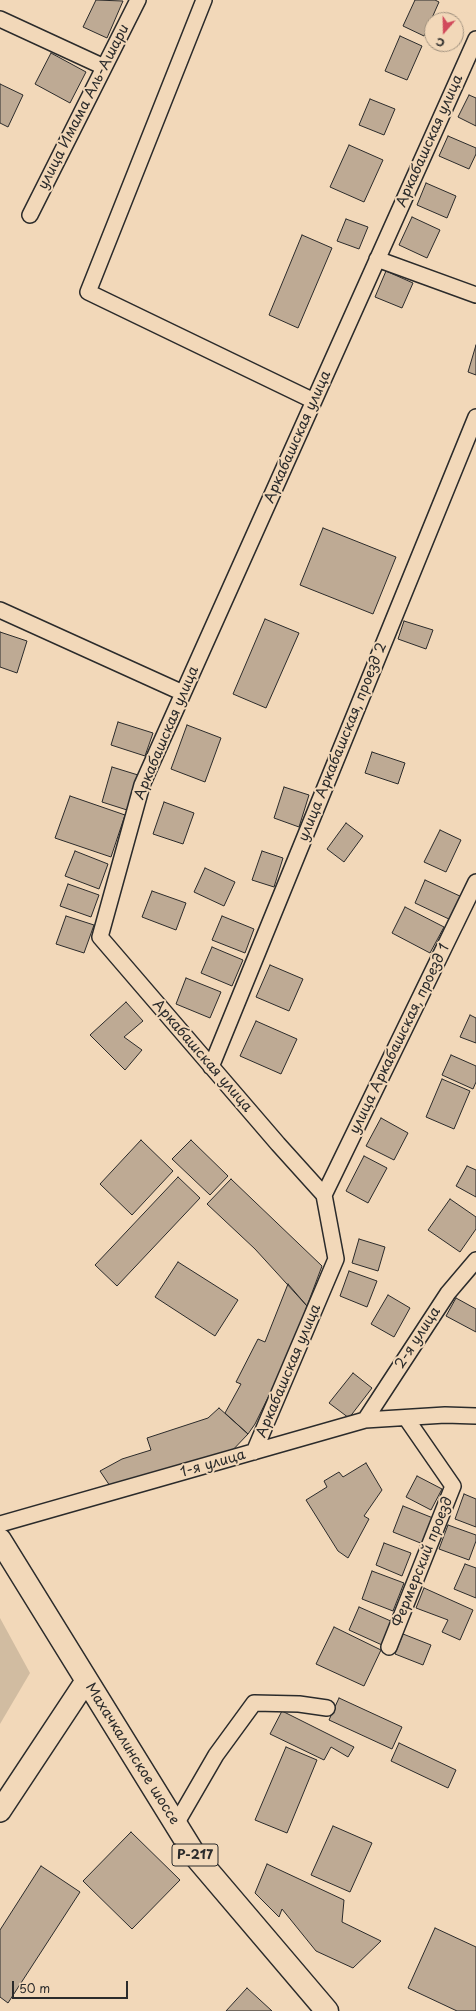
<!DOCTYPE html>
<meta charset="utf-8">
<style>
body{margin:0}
#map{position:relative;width:476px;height:2011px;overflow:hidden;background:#f2d8b9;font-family:"Playpen Sans",sans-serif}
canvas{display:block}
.north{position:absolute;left:424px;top:12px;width:40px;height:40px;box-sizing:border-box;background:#f2d8b9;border:1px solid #a29380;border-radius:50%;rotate:200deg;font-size:11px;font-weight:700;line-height:16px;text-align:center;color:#2b2b2b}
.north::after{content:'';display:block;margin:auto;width:14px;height:18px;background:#d1495b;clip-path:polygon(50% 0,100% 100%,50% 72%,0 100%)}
.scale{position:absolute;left:12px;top:1981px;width:116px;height:18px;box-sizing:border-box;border:2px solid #2b2b2b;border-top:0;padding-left:5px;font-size:12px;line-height:14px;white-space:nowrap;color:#2b2b2b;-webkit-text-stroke:3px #f2d8b9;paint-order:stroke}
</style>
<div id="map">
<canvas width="476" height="2011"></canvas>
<div class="north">С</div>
<div class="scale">50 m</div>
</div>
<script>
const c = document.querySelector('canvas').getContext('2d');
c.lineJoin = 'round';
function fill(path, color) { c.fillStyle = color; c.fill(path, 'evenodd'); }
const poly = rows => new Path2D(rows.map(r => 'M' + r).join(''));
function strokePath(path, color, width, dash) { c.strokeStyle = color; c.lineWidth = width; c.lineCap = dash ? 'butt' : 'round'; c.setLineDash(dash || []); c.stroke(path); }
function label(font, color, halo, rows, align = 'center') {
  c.font = font + ' "Playpen Sans",sans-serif'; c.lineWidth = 4; c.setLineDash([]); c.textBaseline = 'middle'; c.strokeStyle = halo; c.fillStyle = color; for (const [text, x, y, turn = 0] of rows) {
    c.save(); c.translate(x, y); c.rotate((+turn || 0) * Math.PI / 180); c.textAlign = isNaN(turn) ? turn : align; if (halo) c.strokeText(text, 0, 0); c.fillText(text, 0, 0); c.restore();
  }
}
fill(poly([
 [0,1618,30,1673,0,1724]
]), '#d1bca1');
const building = poly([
 [96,0,123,1,107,38,83,27,96,0],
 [415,0,435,0,439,2,424,36,403,26,415,0],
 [400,36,422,46,407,80,385,71,400,36],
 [51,53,86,72,70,103,35,84,51,53],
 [0,84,23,95,8,127,0,123,0,84],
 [469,95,476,98,476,126,458,117,469,95],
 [370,99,395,109,384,135,359,125,370,99],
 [448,136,476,148,476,154,469,169,439,156,448,136],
 [349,145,383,160,364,202,330,187,349,145],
 [426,183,456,196,447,218,417,205,426,183],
 [412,217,440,230,427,258,399,245,412,217],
 [346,219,368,227,359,249,337,241,346,219],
 [302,235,332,248,298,328,269,315,302,235],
 [386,271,413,283,402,308,375,297,386,271],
 [476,345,476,375,468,372,476,345],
 [323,528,396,557,373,614,300,585,323,528],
 [265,619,299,633,266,708,233,694,265,619],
 [404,621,433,630,426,649,398,639,404,621],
 [0,632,27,641,17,673,0,667,0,632],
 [118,722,153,733,145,756,111,745,118,722],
 [187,725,221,738,205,782,171,769,187,725],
 [372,752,405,763,398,784,365,773,372,752],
 [112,767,138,775,127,810,102,802,112,767],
 [284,787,309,795,299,827,274,818,284,787],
 [70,796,125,815,111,857,55,838,70,796],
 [164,802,194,813,183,844,153,834,164,802],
 [346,823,363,836,344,862,327,849,346,823],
 [440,830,461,840,446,872,424,862,440,830],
 [75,851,108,864,99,889,65,876,75,851],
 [262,851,283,858,274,887,252,880,262,851],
 [205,868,235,882,224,906,194,892,205,868],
 [425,880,462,897,451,920,415,903,425,880],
 [68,884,99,895,91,917,60,906,68,884],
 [152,891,186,903,176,930,142,917,152,891],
 [405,907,444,927,430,953,392,933,405,907],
 [66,916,94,925,84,953,56,944,66,916],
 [222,916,254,929,245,953,212,940,222,916],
 [212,947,243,960,232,986,201,973,212,947],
 [270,965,303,979,289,1011,256,997,270,965],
 [186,978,221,992,210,1018,176,1004,186,978],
 [126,1002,143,1021,124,1037,142,1050,125,1070,90,1035,126,1002],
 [470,1015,476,1018,476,1043,460,1037,470,1015],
 [256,1021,297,1039,281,1074,240,1056,256,1021],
 [451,1055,476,1066,476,1082,473,1089,442,1075,451,1055],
 [442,1079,470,1091,454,1129,426,1117,442,1079],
 [381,1118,408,1133,394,1160,366,1146,381,1118],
 [141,1140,173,1171,132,1215,100,1184,141,1140],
 [191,1140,228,1176,210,1195,172,1159,191,1140],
 [364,1156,387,1168,368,1203,346,1191,364,1156],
 [467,1166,476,1170,476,1197,456,1186,467,1166],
 [178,1177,200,1198,117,1286,95,1265,178,1177],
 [231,1179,322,1266,307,1306,255,1249,207,1204,231,1179],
 [450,1199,476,1217,476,1229,460,1252,428,1230,450,1199],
 [359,1239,385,1247,378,1271,352,1263,359,1239],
 [178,1262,238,1300,215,1336,155,1297,178,1262],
 [349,1271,377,1281,367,1307,340,1296,349,1271],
 [288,1284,307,1306,289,1355,255,1424,248,1434,225,1413,241,1384,236,1382,258,1339,265,1342,288,1284],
 [388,1295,410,1308,394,1337,371,1324,388,1295],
 [456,1298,476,1309,476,1332,446,1316,456,1298],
 [353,1373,372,1388,349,1418,329,1403,353,1373],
 [219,1408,248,1434,229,1454,110,1486,100,1471,122,1459,151,1450,147,1438,208,1418,219,1408],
 [366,1463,382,1490,364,1516,369,1519,348,1558,338,1551,306,1500,327,1487,324,1481,339,1472,343,1477,366,1463],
 [417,1476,442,1489,431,1510,406,1497,417,1476],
 [464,1494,476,1499,476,1527,455,1519,464,1494],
 [403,1506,433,1518,423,1544,393,1532,403,1506],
 [448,1525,476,1535,476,1541,469,1560,439,1549,448,1525],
 [384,1543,411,1553,402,1576,376,1565,384,1543],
 [465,1564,476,1568,476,1598,454,1589,465,1564],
 [372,1571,404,1583,393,1611,362,1599,372,1571],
 [424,1588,473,1610,460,1640,442,1632,448,1620,416,1608,424,1588],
 [359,1607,393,1622,382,1645,349,1630,359,1607],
 [334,1627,381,1650,364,1686,316,1664,334,1627],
 [403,1634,431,1645,423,1665,395,1654,403,1634],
 [339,1698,402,1727,392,1749,329,1720,339,1698],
 [282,1711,354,1747,348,1757,331,1747,324,1760,270,1734,282,1711],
 [399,1743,456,1770,448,1788,391,1761,399,1743],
 [286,1747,317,1760,287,1833,255,1820,286,1747],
 [333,1826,372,1843,350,1892,311,1875,333,1826],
 [131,1832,180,1880,132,1929,83,1881,131,1832],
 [267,1864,344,1900,342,1922,381,1941,353,1968,316,1951,282,1909,279,1917,255,1893,267,1864],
 [41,1866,80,1892,8,2003,0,1997,0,1930,41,1866],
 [435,1928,476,1947,476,2011,457,2011,408,1988,435,1928],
 [247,1988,272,2011,226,2011,247,1988]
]);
fill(building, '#beaa94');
strokePath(building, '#2b2b2b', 1);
const street = poly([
 [204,0,88,292,314,401],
 [0,19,104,67],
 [30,215,138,0],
 [377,259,476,295],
 [0,610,183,693],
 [211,1067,476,417],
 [324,1195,476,882],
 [365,1420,448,1293,476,1260],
 [254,1452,336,1259,324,1195,278,1144,100,937,142,785,476,39],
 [0,1524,365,1420,445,1415,476,1416],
 [389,1647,453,1486,406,1418],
 [176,1824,216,1755,254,1703,299,1704,327,1708]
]);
const secondary = poly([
 [0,1811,86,1681]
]);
const highway = poly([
 [0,1540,196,1857,327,2011]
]);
strokePath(street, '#2b2b2b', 18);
strokePath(secondary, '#2b2b2b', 24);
strokePath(highway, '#2b2b2b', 25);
strokePath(street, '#f2d8b9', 15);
strokePath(secondary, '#f2d8b9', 21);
strokePath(highway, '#f2d8b9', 22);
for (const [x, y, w] of [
 [195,1855,46]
]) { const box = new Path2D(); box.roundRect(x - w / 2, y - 11, w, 22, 3); c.fillStyle = '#f2d8b9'; c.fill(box); strokePath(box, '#2b2b2b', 1); }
label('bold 13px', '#2b2b2b', null, [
 ["Р-217",195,1855]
]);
label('14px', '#2b2b2b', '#f2d8b9', [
 ["улица Имама Аль-Ашари",84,107,-63],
 ["Аркабашская улица",430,141,-66],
 ["Аркабашская улица",298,437,-66],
 ["Аркабашская улица",167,733,-67],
 ["улица Аркабашская, проезд 2",343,742,-68],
 ["улица Аркабашская, проезд 1",400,1039,-64],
 ["Аркабашская улица",202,1056,49],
 ["2-я улица",418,1338,-57],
 ["Аркабашская улица",289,1371,-67],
 ["1-я улица",213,1464,-16],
 ["Фермерский проезд",423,1562,-68],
 ["Махачкалинское шоссе",132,1754,58]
]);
</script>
